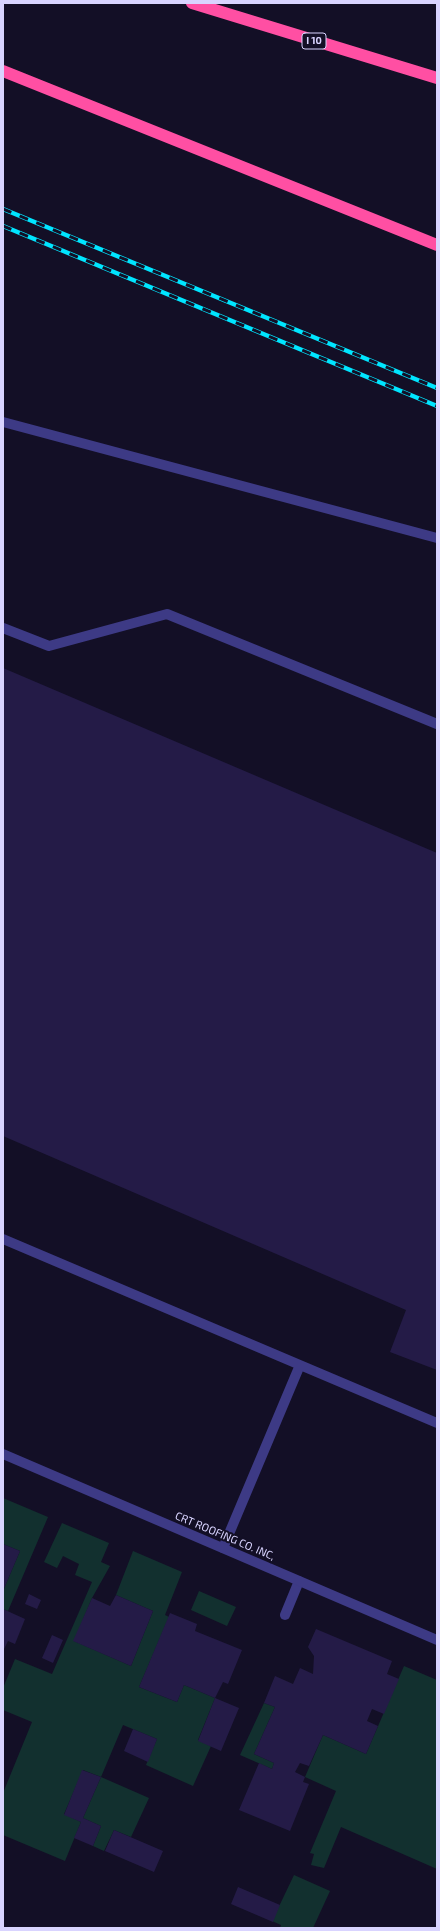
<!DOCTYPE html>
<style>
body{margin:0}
#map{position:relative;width:440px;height:1931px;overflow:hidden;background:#130f26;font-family:"Exo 2",sans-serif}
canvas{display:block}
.frame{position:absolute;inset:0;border:4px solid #d9d4ff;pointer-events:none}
</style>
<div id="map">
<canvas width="440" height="1931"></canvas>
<div class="frame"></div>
</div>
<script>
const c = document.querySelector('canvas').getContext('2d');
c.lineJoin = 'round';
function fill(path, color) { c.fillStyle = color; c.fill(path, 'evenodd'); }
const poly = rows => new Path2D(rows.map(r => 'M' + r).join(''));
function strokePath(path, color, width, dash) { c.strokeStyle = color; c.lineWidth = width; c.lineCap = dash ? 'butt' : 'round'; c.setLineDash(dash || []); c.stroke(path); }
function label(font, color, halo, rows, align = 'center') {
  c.font = font + ' "Exo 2",sans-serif'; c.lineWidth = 4; c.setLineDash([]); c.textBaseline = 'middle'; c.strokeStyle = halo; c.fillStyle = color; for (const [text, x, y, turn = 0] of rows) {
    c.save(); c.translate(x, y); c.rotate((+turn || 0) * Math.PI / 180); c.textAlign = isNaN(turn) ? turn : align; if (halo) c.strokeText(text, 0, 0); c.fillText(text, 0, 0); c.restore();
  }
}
fill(poly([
 [3,1498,48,1517,8,1611,3,1609,3,1591,20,1551,3,1544],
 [62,1523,109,1543,101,1562,110,1566,92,1598,74,1641,131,1666,153,1611,116,1595,133,1551,182,1572,165,1615,169,1617,139,1687,177,1702,184,1685,215,1698,198,1740,211,1746,193,1786,146,1765,157,1739,123,1725,101,1777,149,1798,131,1837,114,1830,104,1851,93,1846,101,1826,83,1818,101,1777,83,1770,64,1814,81,1822,65,1861,3,1835,3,1793,32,1722,3,1710,3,1688,15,1659,52,1674,92,1582,75,1575,79,1564,63,1556,57,1568,44,1562],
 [199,1591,236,1607,227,1626,191,1610],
 [404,1666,437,1680,437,1869,341,1827,324,1868,311,1865,314,1854,310,1853,336,1791,305,1777,323,1735,366,1754],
 [264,1703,275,1707,254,1754,274,1763,272,1769,240,1755],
 [294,1875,330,1891,313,1928,280,1928,281,1925,272,1921]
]), '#12302f');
fill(poly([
 [3,668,437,853,437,1370,390,1352,406,1310,3,1136],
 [3,1544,20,1551,3,1591],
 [29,1594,41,1600,37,1609,25,1604],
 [116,1595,153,1611,131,1666,73,1641,92,1598,110,1606],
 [3,1609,25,1619,15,1644,8,1641,3,1651],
 [170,1613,197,1624,195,1631,242,1650,228,1684,223,1682,215,1698,184,1685,177,1702,139,1687],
 [316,1629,392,1661,387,1674,399,1679,384,1714,372,1709,367,1721,378,1726,366,1754,323,1735,309,1766,300,1763,295,1772,305,1777,303,1782,309,1784,290,1831,239,1810,259,1763,272,1769,274,1763,254,1754,275,1707,264,1703,275,1676,293,1684,300,1668,313,1674,314,1656,308,1647],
 [52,1635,63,1640,53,1663,42,1658],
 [215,1698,239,1708,221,1751,198,1741],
 [133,1729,157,1739,148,1762,124,1751],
 [82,1770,101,1777,83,1818,101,1826,93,1846,74,1838,81,1822,64,1815],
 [114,1830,163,1851,154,1872,105,1851],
 [238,1887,280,1905,273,1922,231,1904]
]), '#241b47');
strokePath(poly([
 [3,422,437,538],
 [3,628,49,646,167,614,437,724],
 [3,1239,300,1365],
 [223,1548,300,1365,437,1423],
 [285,1615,299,1581]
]), '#3d3a85', 10);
strokePath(poly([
 [3,1454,437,1640]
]), '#3d3a85', 10);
strokePath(poly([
 [192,3,437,78],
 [3,71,437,245]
]), '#ff4fa3', 12);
const rail = poly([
 [3,209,437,388],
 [3,226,437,406]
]);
strokePath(rail, '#00e5ff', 4.5);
strokePath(rail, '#130f26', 3, [9]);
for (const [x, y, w] of [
 [314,41,24]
]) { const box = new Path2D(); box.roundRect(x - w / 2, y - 8, w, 16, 3); c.fillStyle = '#130f26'; c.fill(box); strokePath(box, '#d9d4ff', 1); }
label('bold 10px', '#d9d4ff', null, [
 ["I 10",314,41]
]);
label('11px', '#d9d4ff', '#130f26', [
 ["CRT ROOFING CO. INC,",225,1536,23]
]);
</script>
